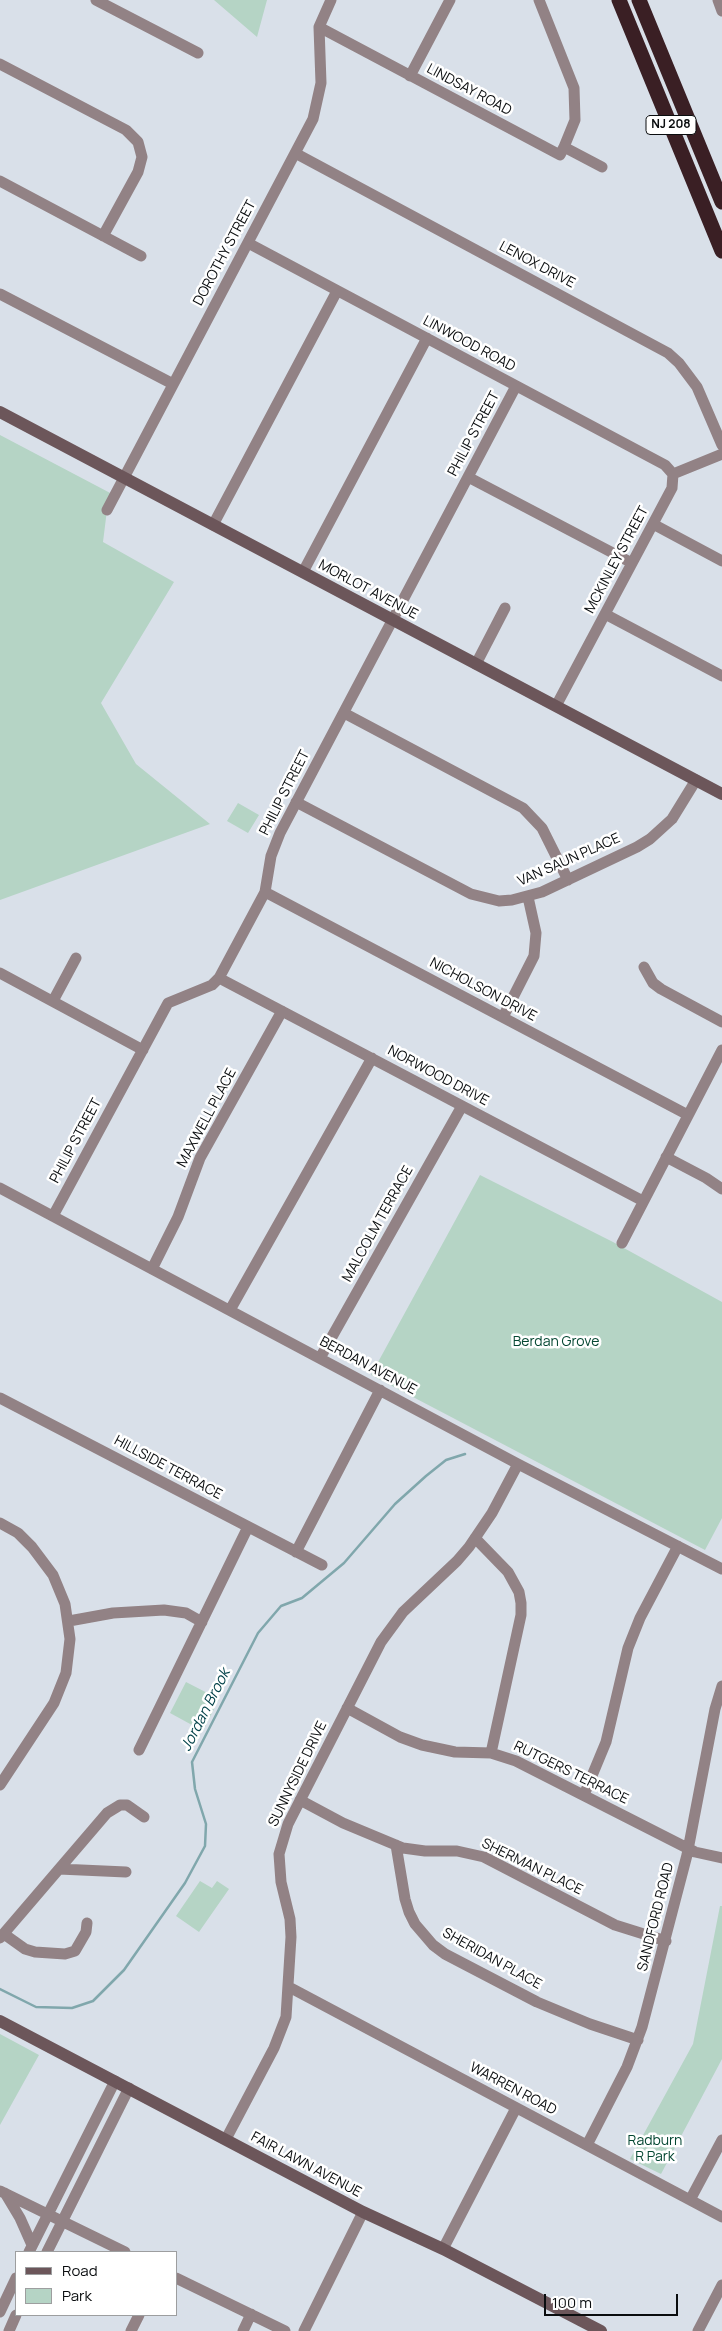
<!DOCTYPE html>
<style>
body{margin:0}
#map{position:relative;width:722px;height:2331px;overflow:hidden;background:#d9e0e9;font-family:Manrope,sans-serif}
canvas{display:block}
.legend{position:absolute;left:15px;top:2251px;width:162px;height:65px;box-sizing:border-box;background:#fff;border:1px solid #9d9e9f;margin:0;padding:6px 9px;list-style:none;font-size:15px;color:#0a0d0f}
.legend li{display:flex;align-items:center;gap:10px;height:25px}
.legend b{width:25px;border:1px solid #9d9e9f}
.scale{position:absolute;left:544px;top:2294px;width:134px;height:22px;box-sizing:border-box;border:2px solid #0a0d0f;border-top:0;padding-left:6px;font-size:15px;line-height:18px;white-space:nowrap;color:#0a0d0f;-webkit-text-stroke:4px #fff;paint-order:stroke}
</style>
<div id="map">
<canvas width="722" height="2331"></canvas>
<ul class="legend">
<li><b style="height:6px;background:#6c565a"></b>Road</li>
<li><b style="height:14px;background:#b5d4c5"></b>Park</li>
</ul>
<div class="scale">100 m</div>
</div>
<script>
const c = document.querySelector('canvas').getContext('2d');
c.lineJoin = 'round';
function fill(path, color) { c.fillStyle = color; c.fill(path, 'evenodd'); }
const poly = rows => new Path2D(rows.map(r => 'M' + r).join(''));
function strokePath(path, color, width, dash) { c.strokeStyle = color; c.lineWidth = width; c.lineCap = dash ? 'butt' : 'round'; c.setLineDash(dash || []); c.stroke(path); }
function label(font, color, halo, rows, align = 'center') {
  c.font = font + ' Manrope,sans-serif'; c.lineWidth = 5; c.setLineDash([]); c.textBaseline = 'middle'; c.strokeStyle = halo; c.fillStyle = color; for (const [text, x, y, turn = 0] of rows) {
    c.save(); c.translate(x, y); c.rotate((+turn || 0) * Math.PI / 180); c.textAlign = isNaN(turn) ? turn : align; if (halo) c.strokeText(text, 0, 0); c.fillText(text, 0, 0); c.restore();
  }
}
fill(poly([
 [214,0,267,0,257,37],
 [0,435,114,495,107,510,103,542,174,582,101,703,136,764,210,824,0,900],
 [238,803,259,815,248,833,227,821],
 [480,1175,613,1242,722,1302,722,1518,705,1550,371,1375],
 [186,1682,219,1699,203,1731,170,1713],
 [200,1881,212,1888,217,1881,229,1889,199,1932,176,1916],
 [720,1906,722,1906,722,2059,661,2174,630,2159,693,2044],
 [0,2034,39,2055,0,2125]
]), '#b5d4c5');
strokePath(poly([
 [0,1989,36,2007,72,2008,93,2001,124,1970,185,1883,205,1846,206,1824,195,1789,192,1762,258,1633,281,1606,302,1598,344,1563,395,1504,426,1476,446,1460,465,1454]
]), '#80a7ac', 2.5);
strokePath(poly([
 [96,0,198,53],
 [539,0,574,88,575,120,564,147],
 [718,0,722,11],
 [319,27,560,155,564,147,602,167],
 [0,64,126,130,138,142,142,157,138,172,103,236],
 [410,76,450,0],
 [295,153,668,353,679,363,697,387,722,445],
 [0,181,141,256],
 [248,243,665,465,673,474,672,488,556,706],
 [0,294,173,384],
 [673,474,722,454],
 [468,477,632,563],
 [107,510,313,119,321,83,319,27,331,0],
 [653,524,722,561],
 [213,525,337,291],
 [303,572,427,338],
 [605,614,722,676],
 [476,664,505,608],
 [344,713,523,808,542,828,568,880],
 [296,802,471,894,499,901,512,900,542,892,637,847,650,839,672,819,696,780],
 [265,892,688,1115],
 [644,967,653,983,661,989,722,1022],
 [0,973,143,1050],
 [219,978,643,1201],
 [53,1001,76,958],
 [503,1017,534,956,536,933,528,897],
 [666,1157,706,1178,722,1189],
 [0,1188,518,1464,722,1569],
 [53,1216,168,1003,212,985,219,978,265,892,271,856,280,833,516,386],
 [622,1243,722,1050],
 [152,1269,178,1217,200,1158,282,1011],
 [230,1310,372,1058],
 [320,1358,462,1106],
 [0,1398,322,1565],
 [0,1523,18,1533,32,1547,53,1575,65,1604,70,1639,66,1673,54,1703,0,1785],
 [475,1538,508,1572,519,1592,521,1603,521,1615,491,1753],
 [296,1552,380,1390],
 [69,1621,113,1613,164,1610,186,1613,202,1622],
 [347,1708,400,1737,422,1745,455,1752,491,1753,516,1761,695,1852,722,1858],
 [139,1750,248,1527],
 [584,1795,606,1742,628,1648,640,1618,678,1546],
 [300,1800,343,1823,403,1848,425,1851,457,1851,484,1857,615,1925,666,1941],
 [396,1845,405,1899,409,1912,415,1924,433,1945,445,1954,537,2002,590,2024,638,2040],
 [59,1869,126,1872],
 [4,1934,25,1949,35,1952,65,1954,75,1951,86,1932,87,1923],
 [0,1938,107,1813,120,1805,127,1805,144,1817],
 [289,1987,722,2217],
 [226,2139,274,2048,286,2017,291,1937,290,1919,281,1882,279,1854,288,1824,381,1642,403,1612,457,1561,469,1547,492,1513,518,1464],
 [587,2145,627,2067,642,2027,687,1855,715,1709,722,1686],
 [0,2191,125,2252],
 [5,2193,20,2218,32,2245],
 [690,2200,722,2140],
 [443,2249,516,2108],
 [29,2252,115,2081],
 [47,2252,129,2088],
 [176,2278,285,2331],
 [0,2312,16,2278],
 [9,2331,16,2315],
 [131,2331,139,2315],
 [243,2331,251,2314],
 [304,2331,363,2212],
 [698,2331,722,2285]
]), '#928285', 11);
strokePath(poly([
 [0,412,722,794],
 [0,2021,363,2212,443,2249,601,2331]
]), '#6c565a', 12);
strokePath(poly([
 [619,0,722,251],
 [639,0,722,202]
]), '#3a1f24', 15);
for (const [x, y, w] of [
 [671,125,50]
]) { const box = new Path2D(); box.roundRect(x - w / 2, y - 9.5, w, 19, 4); c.fillStyle = '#fff'; c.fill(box); strokePath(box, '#0a0d0f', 1); }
label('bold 12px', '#0a0d0f', null, [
 ["NJ 208",671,125]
]);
label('14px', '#0a0d0f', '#fff', [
 ["LINDSAY ROAD",469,90,28],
 ["DOROTHY STREET",225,253,-62],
 ["LENOX DRIVE",537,265,28],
 ["LINWOOD ROAD",469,344,28],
 ["PHILIP STREET",474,434,-62],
 ["MCKINLEY STREET",617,560,-62],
 ["MORLOT AVENUE",368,590,28],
 ["PHILIP STREET",285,793,-63],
 ["VAN SAUN PLACE",569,860,-24],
 ["NICHOLSON DRIVE",483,990,28],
 ["NORWOOD DRIVE",438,1076,28],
 ["MAXWELL PLACE",207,1118,-62],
 ["PHILIP STREET",76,1141,-62],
 ["MALCOLM TERRACE",378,1224,-61],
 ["BERDAN AVENUE",368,1366,28],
 ["HILLSIDE TERRACE",168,1468,28],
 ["RUTGERS TERRACE",571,1773,26],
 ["SUNNYSIDE DRIVE",298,1774,-64],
 ["SHERMAN PLACE",532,1867,26],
 ["SANDFORD ROAD",656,1917,-76],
 ["SHERIDAN PLACE",492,1959,29],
 ["WARREN ROAD",513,2089,28],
 ["FAIR LAWN AVENUE",306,2165,28]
]);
label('14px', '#044732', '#fff', [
 ["Berdan Grove",556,1342],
 ["Radburn",655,2141],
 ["R Park",655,2157]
]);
label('italic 15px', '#04434a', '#fff', [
 ["Jordan Brook",206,1710,-63]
]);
</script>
